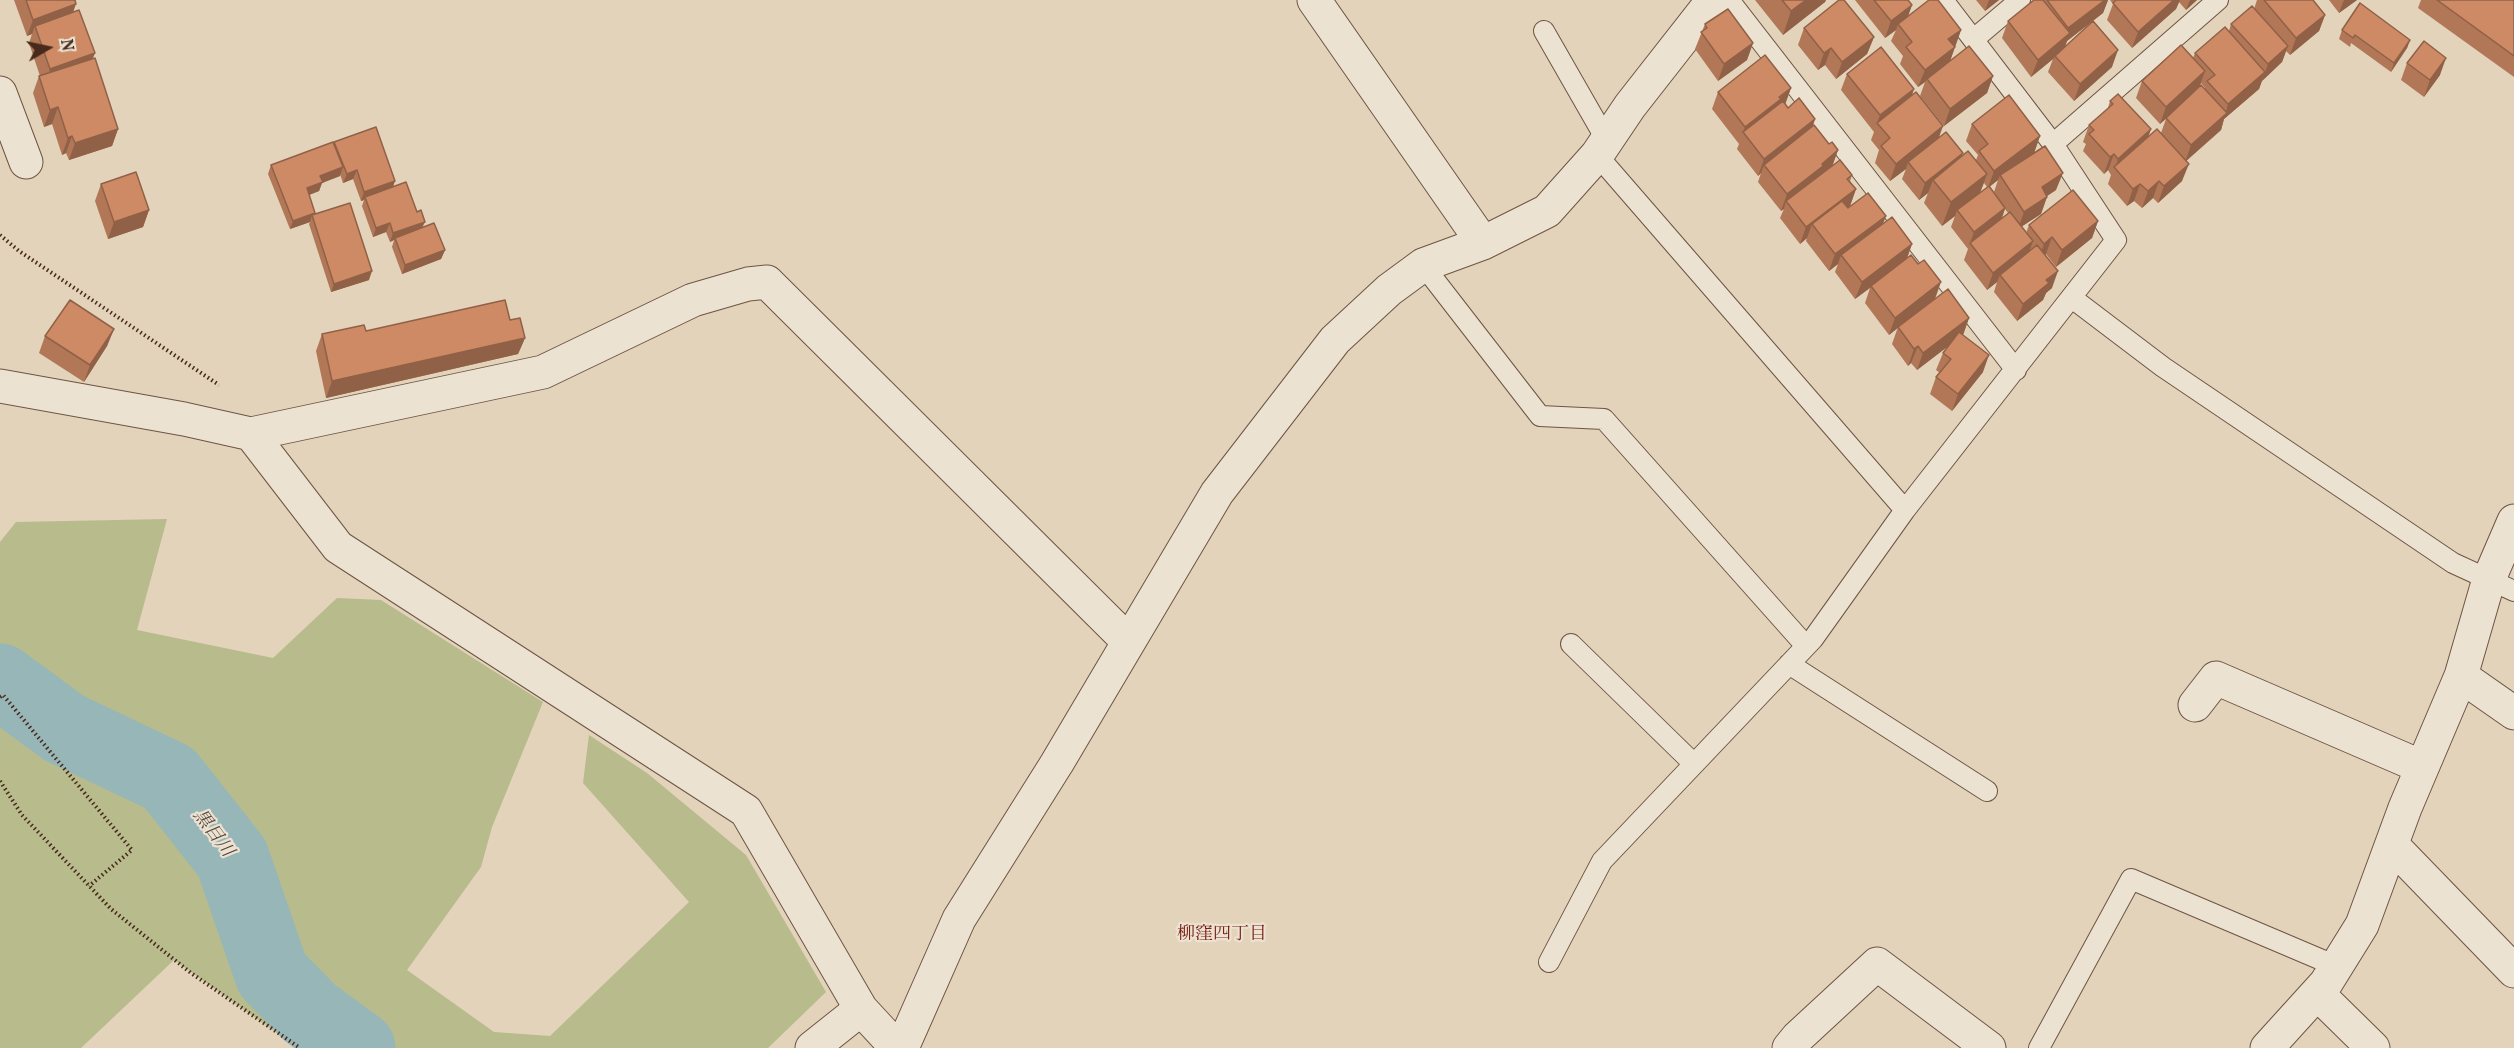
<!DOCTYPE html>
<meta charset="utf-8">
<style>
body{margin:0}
#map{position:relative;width:2514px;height:1048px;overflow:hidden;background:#e2d3ba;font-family:Vollkorn,serif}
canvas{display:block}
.north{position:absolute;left:18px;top:18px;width:60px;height:60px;-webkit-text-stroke:4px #ece2d2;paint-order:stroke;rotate:81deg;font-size:16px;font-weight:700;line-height:24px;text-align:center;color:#472a1b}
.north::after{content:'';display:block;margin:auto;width:21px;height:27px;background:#472a1b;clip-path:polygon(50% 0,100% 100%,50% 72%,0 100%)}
</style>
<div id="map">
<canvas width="2514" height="1048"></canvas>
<div class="north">N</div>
</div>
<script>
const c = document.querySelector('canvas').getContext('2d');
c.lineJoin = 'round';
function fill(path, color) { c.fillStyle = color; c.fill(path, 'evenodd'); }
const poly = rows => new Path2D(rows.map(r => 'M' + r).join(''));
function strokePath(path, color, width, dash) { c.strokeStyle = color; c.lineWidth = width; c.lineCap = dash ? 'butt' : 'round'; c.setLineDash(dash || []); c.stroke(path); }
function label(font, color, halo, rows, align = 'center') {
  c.font = font + ' Vollkorn,"Noto Serif JP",serif'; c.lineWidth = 4.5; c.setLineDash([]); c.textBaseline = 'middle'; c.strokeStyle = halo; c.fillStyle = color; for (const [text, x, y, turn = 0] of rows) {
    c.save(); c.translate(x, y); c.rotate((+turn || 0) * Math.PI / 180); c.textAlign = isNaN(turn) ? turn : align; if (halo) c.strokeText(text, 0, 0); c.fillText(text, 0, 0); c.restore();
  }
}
fill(poly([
 [167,519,137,630,273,658,337,598,381,600,543,702,492,827,481,867,407,970,494,1032,550,1036,689,902,583,783,589,735,647,773,746,855,826,992,768,1048,298,1048,174,960,81,1048,0,1048,0,542,16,522]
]), '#b8bb8c');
strokePath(poly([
 [0,681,64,728,169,778,232,858,272,974,310,1013,358,1048]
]), '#97b6b8', 75);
const service = poly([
 [1729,0,2016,370],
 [1544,31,1607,141],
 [1974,39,2020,0],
 [2053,144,2218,0],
 [1597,155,1905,510],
 [1423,265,1540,416,1604,419,1806,646],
 [2072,298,2163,367,2453,563,2514,591],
 [1571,644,1693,763],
 [1789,664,1987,791],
 [1549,962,1602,861,1813,639,1905,510,2116,240,2053,144,1943,0],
 [2039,1048,2131,879,2336,966]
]);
const minor = poly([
 [1314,0,1483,243],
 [0,93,26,162],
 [0,386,184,419,251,434,338,547,746,811,861,1009,897,1048],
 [251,434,543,372,693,300,748,284,767,282,1128,641],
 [2461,676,2514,713],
 [2195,705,2216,678,2422,767],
 [2392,845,2514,971],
 [2317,993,2373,1048],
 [812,1048,861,1009],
 [902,1048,959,919,1057,763,1217,493,1335,340,1389,290,1423,265,1483,243,1547,211,1597,155,1630,106,1713,0],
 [1789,1048,1798,1037,1877,964,1989,1048],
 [2267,1048,2326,983,2362,925,2405,808,2461,676,2489,579,2514,521]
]);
strokePath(service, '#6e5443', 22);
strokePath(minor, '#6e5443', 35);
strokePath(poly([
 [0,235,19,251,219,385],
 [0,697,3,695,132,850,89,886],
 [0,781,22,815,111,909,191,973,300,1048]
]), '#472a1b', 4, [1.5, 3]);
strokePath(service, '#ece2d2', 20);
strokePath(minor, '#ece2d2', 33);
fill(poly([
 [14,0,75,0,73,13,95,53,92,59,118,129,112,146,69,160,66,153,62,155,52,124,44,127,33,93,39,76,40,76,29,43,32,34,27,36],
 [1755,0,1826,0,1825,2,1783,35],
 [1855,0,1909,0,1909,1,1912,5,1908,16,1961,30,1950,61,1993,76,1987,93,1944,126,1920,96,1925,82,1918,87,1900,64,1903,56,1891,41,1896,30,1885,38],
 [1976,0,1999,0,1985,11],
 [2034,0,2108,0,2103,13,2067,41,2065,46,2112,67,2074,101,2048,72,2053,59,2031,77,2002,38,2008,21],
 [2110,0,2197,0,2186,10,2179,2,2176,9,2132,48,2107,20,2113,4],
 [2257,0,2313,0,2325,15,2319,31,2290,55,2286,51,2282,62,2262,81,2259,89,2224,119,2221,130,2186,161,2182,181,2158,203,2153,198,2142,208,2134,201,2127,206,2108,184,2111,175,2108,170,2104,174,2083,151,2086,144,2083,142,2089,125,2108,108,2110,101,2151,129,2148,137,2161,133,2166,119,2160,124,2136,98,2142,81,2193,58,2195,53,2229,31,2231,24,2254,9],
 [2201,83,2205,88,2205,89,2199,87],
 [2329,0,2357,0,2339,13],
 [2421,0,2514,0,2514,77,2418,8],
 [1705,24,1753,43,1747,60,1718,81,1695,49],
 [1804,28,1874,37,1867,54,1836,79,1825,65,1818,70,1798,45],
 [2342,30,2410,40,2407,48,2391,72,2351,43,2350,47,2339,39],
 [2407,63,2440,75,2424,97,2401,80],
 [1847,74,1914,89,1912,95,1939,138,1962,156,1976,160,1978,155,1966,141,1972,124,2040,136,2034,153,2056,190,2047,196,2041,214,2022,226,2026,233,2029,225,2098,221,2092,238,2056,267,2046,254,2045,255,2052,288,2046,293,2043,300,2017,321,1994,292,1997,282,1987,290,1964,260,1968,249,1951,227,1955,216,1942,226,1924,203,1928,193,1919,200,1902,179,1906,169,1890,181,1875,163,1879,150,1871,140,1874,132,1841,90],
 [1998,180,1994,192,2000,201,1989,187],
 [1984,183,1987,187,1980,193],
 [2005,209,2008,213,2002,219],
 [1791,88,1785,103,1788,108,1815,119,1813,126,1829,144,1838,150,1832,166,1852,175,1850,181,1856,189,1850,206,1847,208,1886,216,1883,224,1912,244,1907,258,1935,299,1969,318,1963,335,1983,372,1952,411,1930,394,1936,377,1940,373,1936,370,1943,353,1948,346,1917,370,1911,363,1908,366,1892,344,1898,327,1889,335,1865,303,1870,288,1855,299,1835,272,1838,264,1829,271,1806,241,1807,238,1800,244,1780,218,1784,209,1781,211,1758,182,1761,173,1758,176,1737,149,1739,144,1712,109,1718,92],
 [334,142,393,187,422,228,445,250,441,259,402,274,392,247,394,240,390,242,386,232,373,237,362,206,364,200,361,201,353,179,343,183,340,174,340,176,322,183,319,191,309,195,315,213,315,215,369,280,331,292,309,224,310,222,290,229,268,174,271,165,334,144],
 [101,184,149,210,143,227,108,239,95,201],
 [510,320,525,338,518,354,326,398,316,351,322,334],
 [114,329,107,346,84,382,39,353,45,336]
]), '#b17757');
fill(poly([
 [1806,0,1826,0,1825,2,1783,35,1791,11],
 [1989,0,1999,0,1985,11],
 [2105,0,2108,0,2103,13,2067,41,2064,50,2055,56,2053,59,2031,77,2038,60,2065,37,2068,28],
 [2174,0,2180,0,2176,9,2132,48,2138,32],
 [2190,0,2197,0,2186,10],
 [2344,0,2357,0,2339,13],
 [76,4,70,21,35,26,32,34,27,36,33,20],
 [1912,5,1906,22,1898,24,1896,30,1885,38,1891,21],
 [2325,15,2319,31,2290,55,2296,38],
 [1961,30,1955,47,1942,56,1948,39],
 [1874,37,1867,54,1836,79,1842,62],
 [2410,40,2407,48,2391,72,2394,63],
 [1753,43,1747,60,1718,81,1724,64],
 [2288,46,2282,62,2262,81,2268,64],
 [1955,47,1949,64,1927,79,1925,82,1918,87,1925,70],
 [1831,48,1825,65,1818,70,1824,53],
 [2118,50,2112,67,2074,101,2080,84],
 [95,53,88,70,44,86,50,69],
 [2446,58,2440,75,2424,97,2430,80],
 [2205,71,2199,88,2160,124,2166,107],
 [2265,72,2259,89,2224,119,2221,130,2185,162,2191,145,2225,115,2228,104],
 [1993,76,1987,93,1944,126,1950,109],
 [1791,88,1785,105,1743,132,1745,127],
 [1914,89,1908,106,1877,123,1880,115],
 [58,107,52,124,44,127,50,110],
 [1815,119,1809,136,1764,165,1761,173,1758,176,1764,159],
 [1943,126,1937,143,1908,162,1906,169,1890,181,1896,164],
 [118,129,112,146,69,160,75,143],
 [2151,129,2145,146,2115,168,2118,159],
 [72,136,66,153,62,155,68,138],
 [2040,136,2034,153,2000,175,1998,180,1988,188,1994,171],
 [1838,150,1832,167,1786,201,1784,209,1781,211,1787,194],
 [1963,153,1957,170,1933,180,1928,193,1919,200,1925,183],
 [2114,154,2108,170,2104,174,2110,157],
 [2189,164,2182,181,2158,203,2164,186],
 [343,167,340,176,322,183,319,191,304,197,307,188,320,176],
 [357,170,353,179,343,183,347,174],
 [2063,173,2056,190,2035,204,2042,187],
 [1987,174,1978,198,1957,210,1955,216,1942,226,1951,202],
 [395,181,392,190,365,197,364,200,361,201,364,192],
 [2159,181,2153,198,2142,208,2148,191],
 [2140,184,2134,201,2127,206,2133,189],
 [1856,189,1850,206,1817,230,1812,224,1807,238,1800,244,1806,227],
 [2047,197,2041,214,2018,229,2024,212],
 [2005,208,1999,225,1970,243,1968,249,1974,232],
 [149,210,143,227,108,239,114,222],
 [315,213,313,218,312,215,310,222,290,229,293,221],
 [1886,216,1879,232,1841,255,1838,264,1829,271,1835,254],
 [2098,221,2092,238,2056,267,2062,250],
 [425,222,421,230,395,238,394,240,390,242,393,233],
 [390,223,386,232,373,237,376,228],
 [2052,237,2046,254,2038,261,2044,244],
 [2033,241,2027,258,2000,275,1997,282,1987,290,1993,273],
 [1912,244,1906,261,1855,299,1862,282],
 [445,250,441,259,402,274,405,265],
 [372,271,369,280,331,292,334,284],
 [2058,271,2052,288,2046,293,2043,300,2017,321,2023,304,2046,280],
 [1941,282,1935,299,1889,335,1895,318],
 [1969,318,1963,335,1917,370,1923,353],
 [114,329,107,346,84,382,90,365],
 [525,338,518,354,326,398,332,381],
 [1918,346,1911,363,1908,366,1914,349],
 [1989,355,1983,372,1952,411,1958,394]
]), '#906147');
const building = poly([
 [26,0,75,0,76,4,33,20,26,0],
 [1782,0,1806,0,1791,11,1782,0],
 [1839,0,1844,0,1874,37,1842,62,1831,48,1824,53,1804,28,1839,0],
 [1874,0,1908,0,1912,5,1891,21,1874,0],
 [1929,0,1938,0,1961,30,1948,39,1955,47,1925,70,1906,47,1912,42,1898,24,1929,0],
 [2034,0,2043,0,2070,33,2038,60,2008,21,2034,0],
 [2047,0,2105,0,2068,28,2047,0],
 [2116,0,2174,0,2138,32,2113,3,2116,0],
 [2264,0,2313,0,2325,15,2296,38,2264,0],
 [2437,0,2514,0,2514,56,2437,0],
 [2360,3,2410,40,2394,63,2355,35,2353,38,2342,30,2360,3],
 [2252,6,2288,46,2268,64,2231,24,2252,6],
 [1728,9,1753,43,1724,64,1701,32,1707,28,1705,24,1728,9],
 [79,10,95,53,50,69,35,26,79,10],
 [2093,21,2118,50,2080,84,2055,56,2093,21],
 [2225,27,2265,72,2228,104,2207,81,2215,75,2195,53,2225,27],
 [2424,41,2446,58,2430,80,2407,63,2424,41],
 [2181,45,2205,71,2166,107,2142,81,2181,45],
 [1969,46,1993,76,1950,109,1927,79,1969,46],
 [1881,47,1914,89,1880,115,1847,74,1881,47],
 [1765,55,1791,88,1779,97,1781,99,1745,127,1718,92,1765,55],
 [95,58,118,129,75,143,72,136,68,138,58,107,50,110,39,76,95,58],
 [2201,85,2227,113,2191,145,2166,118,2201,85],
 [1916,92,1943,126,1896,164,1881,146,1890,138,1877,123,1916,92],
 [2118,94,2151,129,2118,159,2114,154,2110,157,2089,134,2094,130,2089,125,2113,104,2110,101,2118,94],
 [2009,95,2040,136,1994,171,1979,151,1988,144,1972,124,2009,95],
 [1799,98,1815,119,1764,159,1743,132,1783,101,1788,108,1799,98],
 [1814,125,1829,144,1832,142,1838,150,1822,164,1823,166,1787,194,1764,165,1814,125],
 [376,127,395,181,364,192,357,170,347,174,334,142,376,127],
 [2157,129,2189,164,2164,186,2159,181,2148,191,2140,184,2133,189,2114,167,2157,129],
 [1946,132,1963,153,1925,183,1908,162,1946,132],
 [333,142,343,167,320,176,323,182,307,188,315,213,293,221,271,165,333,142],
 [2045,146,2063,173,2042,187,2047,197,2024,212,2000,175,2045,146],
 [1968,151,1987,174,1951,202,1933,180,1968,151],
 [1840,160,1852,175,1847,179,1856,189,1806,227,1786,201,1840,160],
 [136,172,149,210,114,222,101,184,136,172],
 [406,182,417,212,421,210,425,222,393,233,390,223,376,228,365,197,406,182],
 [1989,186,2005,208,1974,232,1957,210,1989,186],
 [2073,190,2098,221,2062,250,2052,237,2044,244,2029,225,2073,190],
 [1868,193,1886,216,1835,254,1812,224,1842,201,1848,208,1868,193],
 [350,203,372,271,334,284,312,215,350,203],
 [2010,212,2033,241,1993,273,1970,243,2010,212],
 [1892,217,1912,244,1862,282,1841,255,1892,217],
 [434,223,445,250,405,265,395,238,434,223],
 [2037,245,2058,271,2046,280,2049,283,2023,304,2000,275,2037,245],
 [1911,255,1918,264,1924,260,1941,282,1895,318,1871,286,1911,255],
 [1948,289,1969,318,1923,353,1918,346,1914,349,1898,327,1948,289],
 [70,300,114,329,90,365,45,336,70,300],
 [505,300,510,320,520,318,525,338,332,381,322,334,364,325,366,331,505,300],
 [1959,332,1989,355,1958,394,1936,377,1951,359,1943,353,1959,332]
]);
fill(building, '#ce8a65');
strokePath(building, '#906147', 1.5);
label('italic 18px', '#57463a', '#ece2d2', [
 ["黒目川",212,834,53]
]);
label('18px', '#7a1f14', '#ece2d2', [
 ["柳窪四丁目",1222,936]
]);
</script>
